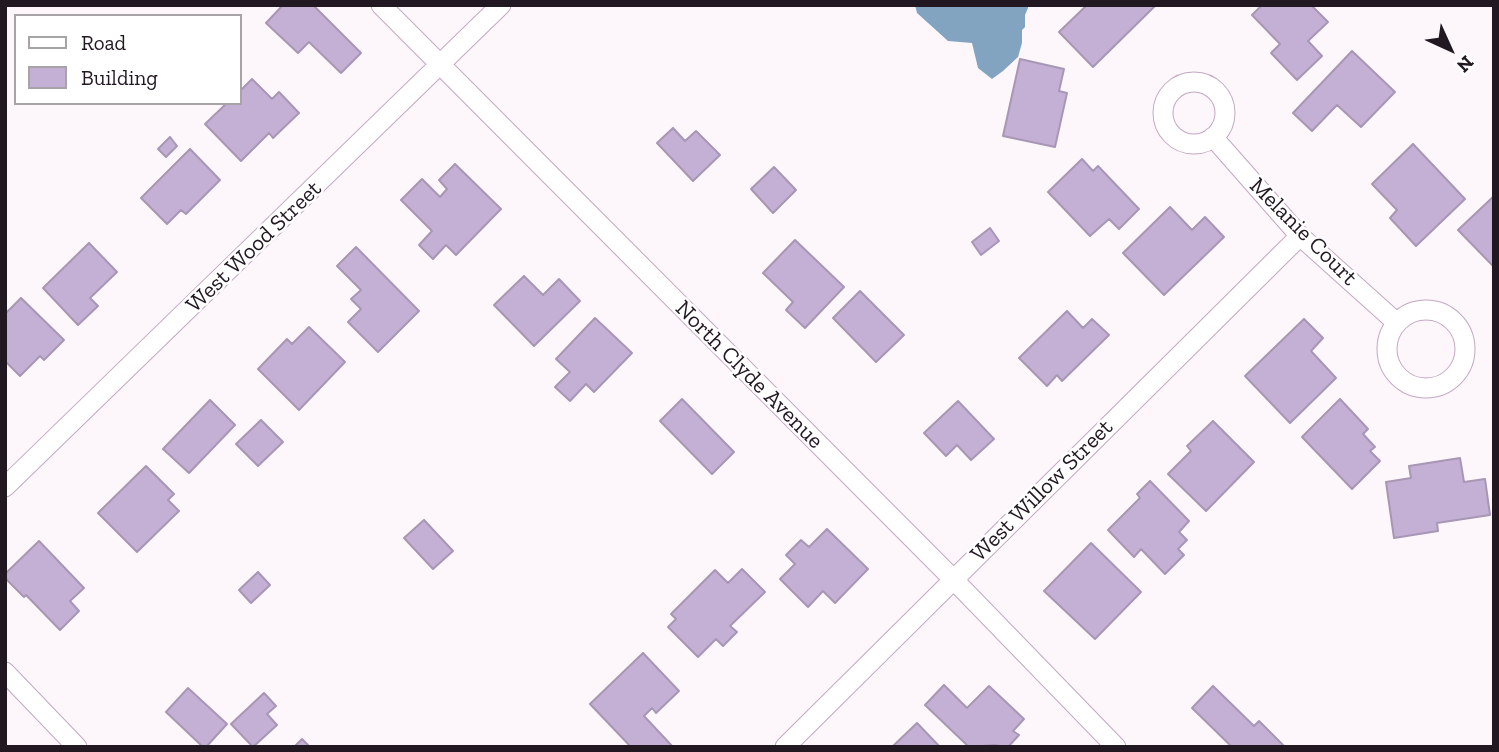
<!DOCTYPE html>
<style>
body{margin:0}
#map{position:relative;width:1499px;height:752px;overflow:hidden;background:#fdf7fc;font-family:"Zilla Slab",serif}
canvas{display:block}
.frame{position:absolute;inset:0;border:7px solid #221822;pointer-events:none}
.legend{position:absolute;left:14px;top:14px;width:228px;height:91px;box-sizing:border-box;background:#fff;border:2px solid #a7a3a7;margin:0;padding:9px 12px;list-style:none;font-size:21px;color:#221822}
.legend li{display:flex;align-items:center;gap:14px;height:35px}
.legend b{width:35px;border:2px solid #a7a3a7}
.north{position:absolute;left:1415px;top:14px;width:70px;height:70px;-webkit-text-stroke:5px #fff;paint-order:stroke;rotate:135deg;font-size:19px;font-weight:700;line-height:28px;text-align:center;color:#221822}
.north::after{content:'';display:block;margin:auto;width:24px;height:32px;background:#221822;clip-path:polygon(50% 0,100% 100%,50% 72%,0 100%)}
</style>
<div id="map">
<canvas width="1499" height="752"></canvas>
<div class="frame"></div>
<ul class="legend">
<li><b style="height:9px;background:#fff"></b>Road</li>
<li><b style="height:19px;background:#c5b0d5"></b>Building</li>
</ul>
<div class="north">N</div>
</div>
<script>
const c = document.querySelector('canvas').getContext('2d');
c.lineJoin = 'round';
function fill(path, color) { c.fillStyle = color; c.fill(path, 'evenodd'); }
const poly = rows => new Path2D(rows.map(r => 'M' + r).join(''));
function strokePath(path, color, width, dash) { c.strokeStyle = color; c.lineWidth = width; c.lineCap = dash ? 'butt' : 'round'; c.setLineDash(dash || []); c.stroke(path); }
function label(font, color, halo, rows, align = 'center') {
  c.font = font + ' "Zilla Slab",serif'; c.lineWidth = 5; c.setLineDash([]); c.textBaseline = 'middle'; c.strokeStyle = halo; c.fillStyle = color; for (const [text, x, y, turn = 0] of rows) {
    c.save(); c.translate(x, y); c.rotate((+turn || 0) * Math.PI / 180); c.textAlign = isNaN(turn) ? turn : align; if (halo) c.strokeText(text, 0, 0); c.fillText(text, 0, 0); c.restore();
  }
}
fill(poly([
 [915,5,1028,5,1028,8,1025,15,1025,27,1022,30,1022,43,1018,57,1003,71,992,79,978,68,972,43,948,41,917,13]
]), '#82a4c1');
const building = poly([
 [283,5,313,5,361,53,341,73,309,42,298,53,266,23,283,5],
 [1087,5,1156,5,1093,67,1059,32,1087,5],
 [1262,5,1311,5,1328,22,1308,41,1322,56,1297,80,1271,53,1280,44,1252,15,1262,5],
 [1352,51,1395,92,1361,127,1337,105,1312,131,1293,113,1352,51],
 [1020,59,1064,69,1059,91,1067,93,1055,147,1003,136,1020,59],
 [252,79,272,99,279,92,299,113,273,138,269,133,241,161,205,124,227,103,240,103,240,91,252,79],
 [673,128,685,141,696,131,720,155,693,181,657,143,673,128],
 [170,137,177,146,166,157,158,149,170,137],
 [1413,144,1465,199,1416,246,1390,218,1397,210,1372,184,1413,144],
 [190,149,220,180,186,214,181,210,167,224,141,198,190,149],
 [1082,159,1093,171,1098,166,1139,209,1119,229,1109,219,1090,236,1048,192,1082,159],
 [455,164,501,209,456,255,446,245,433,259,419,245,432,231,401,200,422,179,440,197,447,189,439,180,455,164],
 [774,167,796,190,773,213,751,189,774,167],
 [1494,196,1494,267,1458,230,1494,196],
 [1170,207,1192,230,1205,217,1224,237,1164,295,1123,253,1170,207],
 [990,228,999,241,981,255,972,242,990,228],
 [795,240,844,287,805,328,786,310,793,302,763,273,795,240],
 [89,243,117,272,90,298,98,306,78,325,43,288,89,243],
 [356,247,419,311,378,352,348,322,361,309,351,299,361,290,337,266,356,247],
 [524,276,543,295,559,279,580,301,534,346,494,305,524,276],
 [860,291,904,335,876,362,833,318,860,291],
 [21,298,64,340,44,360,40,356,20,376,5,361,5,314,21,298],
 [1067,311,1083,328,1092,319,1109,335,1062,381,1057,375,1047,386,1019,358,1067,311],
 [595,318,632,353,594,392,586,384,570,401,555,387,570,372,556,359,595,318],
 [1304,319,1323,338,1311,351,1336,378,1290,423,1245,376,1304,319],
 [309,327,345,362,299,410,258,369,287,339,292,344,309,327],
 [682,399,734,452,712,474,660,421,682,399],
 [1340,399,1368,429,1363,434,1375,447,1370,451,1380,461,1352,489,1302,437,1340,399],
 [210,400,235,425,189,473,163,449,210,400],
 [958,401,994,439,971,460,957,445,946,456,924,433,958,401],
 [261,420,283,442,258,466,236,444,261,420],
 [1213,421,1254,462,1206,511,1168,474,1191,451,1187,446,1213,421],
 [1460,458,1464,482,1485,479,1490,515,1437,523,1438,531,1394,538,1386,482,1411,478,1409,466,1460,458],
 [146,466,174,494,168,500,179,511,137,552,98,513,146,466],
 [1150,481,1189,521,1179,532,1187,540,1178,549,1184,555,1165,574,1141,549,1134,557,1108,530,1140,498,1137,494,1150,481],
 [424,520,453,551,433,569,404,538,424,520],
 [827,529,868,569,835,603,823,591,808,607,780,579,795,564,786,555,801,540,809,547,827,529],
 [39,541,84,588,70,601,79,611,60,630,26,595,24,597,5,578,5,574,39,541],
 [1091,543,1141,592,1095,639,1044,591,1091,543],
 [742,569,765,592,730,626,737,632,723,646,716,639,698,657,668,627,676,619,671,614,715,570,728,583,742,569],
 [258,572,270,585,251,603,239,590,258,572],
 [643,653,679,691,656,713,652,708,644,716,673,747,631,747,590,704,643,653],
 [944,685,967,708,989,686,1024,719,1013,731,1019,735,1008,747,994,745,969,747,925,705,944,685],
 [1213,686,1254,726,1259,721,1285,747,1232,747,1192,708,1213,686],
 [188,688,227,724,206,747,203,747,166,712,188,688],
 [264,693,276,706,267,714,277,725,253,747,231,724,264,693],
 [917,723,940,747,892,747,917,723],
 [302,739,310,747,294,747,302,739]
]);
fill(building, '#c5b0d5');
strokePath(building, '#a796b4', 2);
const minor = poly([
 [381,5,953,579,1116,747],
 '1163 113a31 31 0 1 1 62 0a31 31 0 1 1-62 0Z',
 [1213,137,1300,236,1397,323],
 '1387 349a39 39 0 1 1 78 0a39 39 0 1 1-78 0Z',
 [5,487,501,5],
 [5,672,77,747],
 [785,747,1300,236]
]);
strokePath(minor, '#c3a8c1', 21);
strokePath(minor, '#fff', 19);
label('23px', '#221822', '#fff', [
 ["Melanie Court",1303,232,45],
 ["West Wood Street",254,247,-44],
 ["North Clyde Avenue",749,375,45],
 ["West Willow Street",1042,491,-45]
]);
</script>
